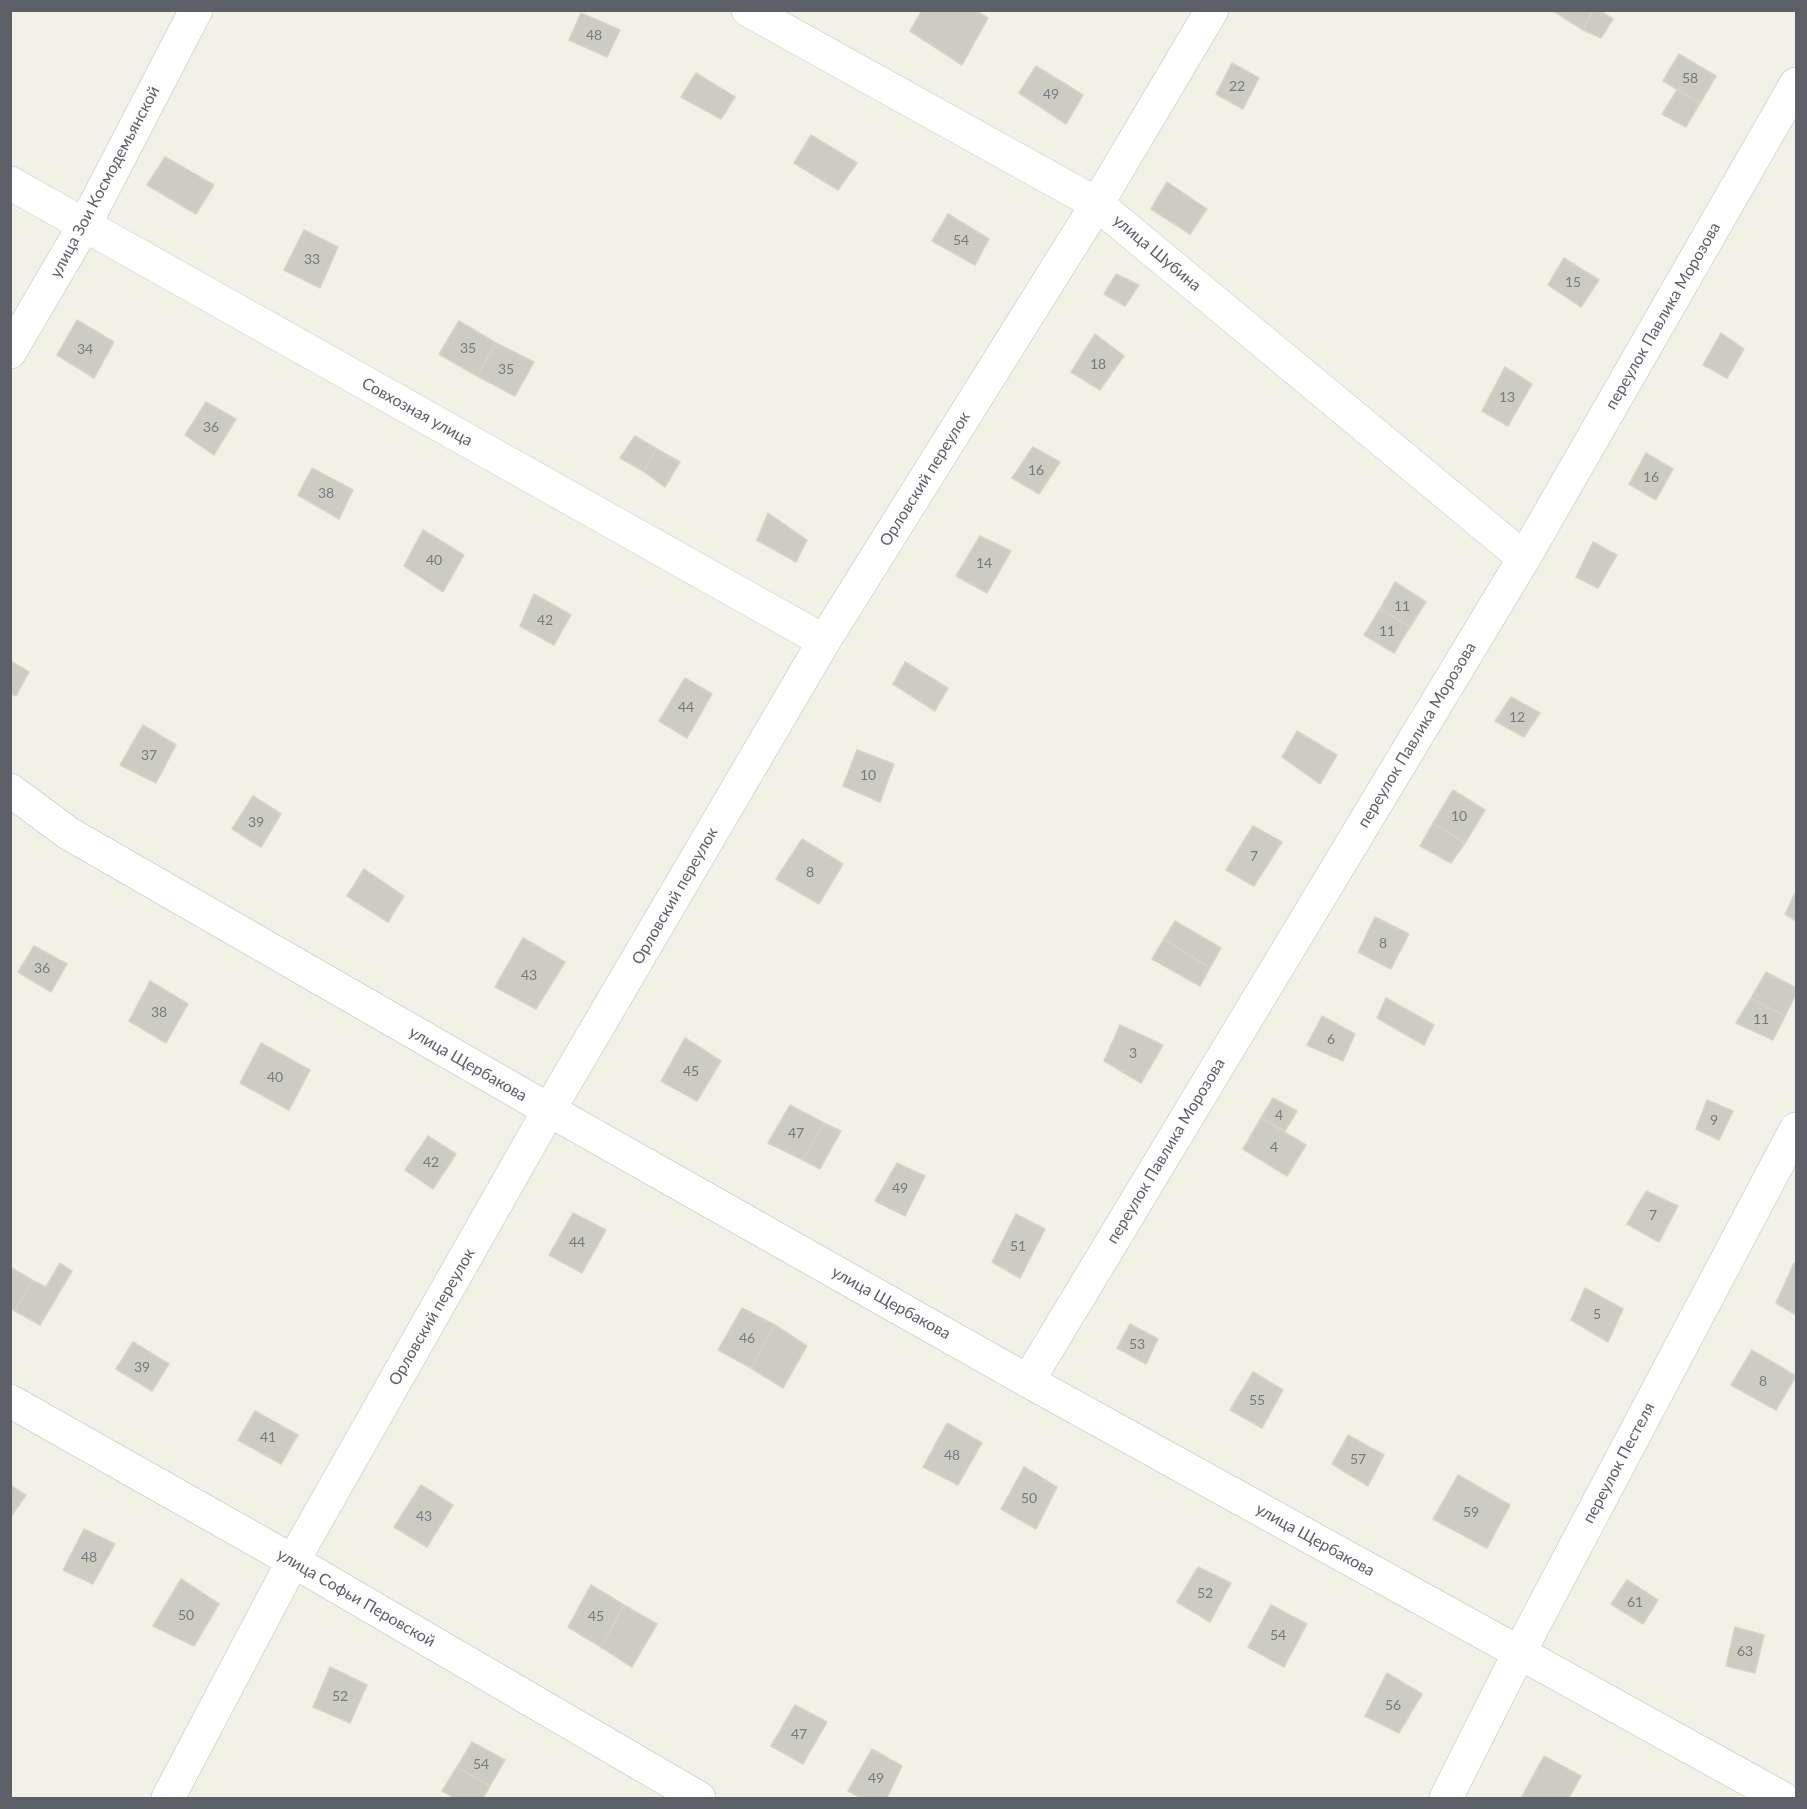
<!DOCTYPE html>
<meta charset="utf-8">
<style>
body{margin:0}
#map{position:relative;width:1807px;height:1809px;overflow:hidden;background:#f1f1e6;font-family:Lato,sans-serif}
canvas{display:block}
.frame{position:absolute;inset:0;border:12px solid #5d5f67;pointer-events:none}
</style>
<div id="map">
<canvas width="1807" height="1809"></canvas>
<div class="frame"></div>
</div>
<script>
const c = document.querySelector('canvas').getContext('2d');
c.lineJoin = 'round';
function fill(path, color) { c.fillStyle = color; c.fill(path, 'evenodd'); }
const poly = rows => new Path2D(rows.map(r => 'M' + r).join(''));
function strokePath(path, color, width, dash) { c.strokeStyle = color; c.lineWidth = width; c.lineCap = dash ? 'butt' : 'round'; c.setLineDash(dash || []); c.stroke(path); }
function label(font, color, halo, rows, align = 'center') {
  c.font = font + ' Lato,sans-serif'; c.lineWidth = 4.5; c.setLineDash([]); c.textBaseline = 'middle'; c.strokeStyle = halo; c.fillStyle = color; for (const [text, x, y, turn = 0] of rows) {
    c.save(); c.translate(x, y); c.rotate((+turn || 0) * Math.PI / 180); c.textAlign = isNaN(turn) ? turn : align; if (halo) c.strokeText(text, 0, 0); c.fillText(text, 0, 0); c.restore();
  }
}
const building = poly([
 [922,10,975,10,988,18,962,65,910,31,922,10],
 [1552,10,1593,10,1583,30,1552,10],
 [1593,10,1599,10,1613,19,1601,38,1583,30,1593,10],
 [581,13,620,30,607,57,569,40,581,13],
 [1679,54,1716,76,1700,103,1663,81,1679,54],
 [1232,63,1259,78,1243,109,1216,94,1232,63],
 [1036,66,1083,95,1066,124,1019,93,1036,66],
 [696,73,735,97,721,119,681,97,696,73],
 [1677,90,1700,103,1686,127,1662,114,1677,90],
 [811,135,857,163,838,190,794,163,811,135],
 [165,157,214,185,196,214,147,185,165,157],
 [1167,182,1207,209,1190,234,1151,209,1167,182],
 [948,214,989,239,975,265,932,241,948,214],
 [304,230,338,247,320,288,284,270,304,230],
 [1564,258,1599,280,1581,307,1548,285,1564,258],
 [1116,274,1139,285,1125,306,1104,294,1116,274],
 [77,320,114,342,94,378,57,355,77,320],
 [459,321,496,343,477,376,439,354,459,321],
 [1721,333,1744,349,1727,378,1703,365,1721,333],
 [1095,334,1124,356,1100,390,1071,372,1095,334],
 [496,343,534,362,515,396,477,376,496,343],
 [1505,367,1532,384,1508,426,1482,411,1505,367],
 [206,402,236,419,214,455,185,435,206,402],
 [635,436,657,449,643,471,620,458,635,436],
 [1033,447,1060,462,1039,494,1012,478,1033,447],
 [657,449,680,462,665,487,643,471,657,449],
 [1646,453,1673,469,1656,500,1629,484,1646,453],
 [312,468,353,490,339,519,298,495,312,468],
 [768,513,807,540,796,562,757,540,768,513],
 [423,530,464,555,443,592,404,566,423,530],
 [980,536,1011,551,987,593,956,576,980,536],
 [1593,542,1617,555,1598,588,1576,577,1593,542],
 [1395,582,1426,602,1410,627,1380,609,1395,582],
 [534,594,571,615,554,645,520,626,534,594],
 [1380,609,1410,627,1394,653,1364,635,1380,609],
 [11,661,29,672,16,696,10,693,11,661],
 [905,662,948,688,935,711,893,684,905,662],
 [685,678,712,694,687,738,659,721,685,678],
 [1511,697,1540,713,1524,737,1495,721,1511,697],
 [143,725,176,745,156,783,120,765,143,725],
 [1297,731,1337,755,1320,784,1282,757,1297,731],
 [857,750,894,764,880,802,843,786,857,750],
 [1453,790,1485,810,1465,843,1433,823,1453,790],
 [253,796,281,814,261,847,232,829,253,796],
 [1433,823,1465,843,1451,863,1420,846,1433,823],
 [1253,826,1282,842,1254,886,1226,870,1253,826],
 [802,839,843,864,819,904,776,879,802,839],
 [364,869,404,896,388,922,347,896,364,869],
 [1796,891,1796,921,1785,914,1796,891],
 [1375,917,1409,934,1391,969,1358,952,1375,917],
 [1175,921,1221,948,1210,968,1164,939,1175,921],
 [523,938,565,962,536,1009,495,987,523,938],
 [1164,939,1210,968,1200,986,1152,959,1164,939],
 [34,946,67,964,51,992,18,972,34,946],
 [1766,972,1796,988,1796,994,1785,1016,1751,998,1766,972],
 [150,981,188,1004,166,1043,129,1021,150,981],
 [1386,998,1434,1025,1424,1045,1377,1018,1386,998],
 [1751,998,1785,1016,1773,1040,1736,1023,1751,998],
 [1322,1016,1355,1034,1343,1061,1307,1045,1322,1016],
 [1120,1025,1163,1045,1141,1083,1104,1061,1120,1025],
 [685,1038,721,1061,697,1101,661,1081,685,1038],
 [261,1043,310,1070,289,1110,240,1083,261,1043],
 [1273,1098,1297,1111,1285,1131,1261,1118,1273,1098],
 [1707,1100,1733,1111,1719,1140,1696,1129,1707,1100],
 [790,1105,824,1123,803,1160,768,1143,790,1105],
 [1261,1118,1306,1145,1287,1176,1243,1149,1261,1118],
 [824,1123,841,1131,820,1169,803,1160,824,1123],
 [428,1136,456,1154,433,1189,405,1170,428,1136],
 [897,1163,925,1176,905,1216,875,1201,897,1163],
 [1646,1191,1678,1206,1659,1242,1627,1224,1646,1191],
 [573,1213,606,1230,582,1273,549,1255,573,1213],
 [1016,1214,1045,1229,1020,1278,992,1262,1016,1214],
 [60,1263,72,1271,40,1325,15,1311,32,1280,46,1287,60,1263],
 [1794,1263,1796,1264,1796,1315,1776,1303,1794,1263],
 [10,1267,32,1280,15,1311,10,1308,10,1267],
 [1585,1288,1623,1309,1608,1342,1571,1320,1585,1288],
 [742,1308,775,1325,751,1368,718,1350,742,1308],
 [1130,1324,1158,1339,1146,1364,1117,1348,1130,1324],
 [775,1325,807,1346,783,1388,751,1368,775,1325],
 [133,1342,169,1364,152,1391,116,1369,133,1342],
 [1752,1350,1796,1376,1776,1410,1731,1385,1752,1350],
 [1253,1372,1283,1390,1262,1428,1230,1410,1253,1372],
 [255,1411,298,1435,281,1464,238,1440,255,1411],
 [947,1423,982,1443,958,1485,923,1467,947,1423],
 [1348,1435,1384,1455,1368,1486,1332,1464,1348,1435],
 [1024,1467,1057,1487,1036,1529,1001,1509,1024,1467],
 [1458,1475,1510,1505,1487,1548,1433,1519,1458,1475],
 [10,1485,26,1495,10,1518,10,1485],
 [421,1485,453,1505,427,1547,394,1527,421,1485],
 [84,1529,115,1544,93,1584,63,1570,84,1529],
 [1198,1567,1231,1583,1210,1622,1177,1602,1198,1567],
 [181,1579,219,1604,194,1646,153,1626,181,1579],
 [1627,1580,1658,1600,1643,1624,1611,1604,1627,1580],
 [591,1585,624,1605,601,1647,568,1627,591,1585],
 [624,1605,657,1624,632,1667,601,1647,624,1605],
 [1271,1605,1307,1624,1284,1667,1248,1647,1271,1605],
 [1735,1627,1764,1635,1755,1673,1726,1666,1735,1627],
 [330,1667,367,1685,350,1723,313,1707,330,1667],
 [1387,1673,1422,1694,1399,1733,1365,1716,1387,1673],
 [795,1705,827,1722,803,1764,771,1746,795,1705],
 [472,1742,505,1760,490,1786,457,1767,472,1742],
 [872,1749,902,1766,887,1798,861,1798,848,1791,872,1749],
 [1544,1756,1581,1776,1569,1798,1521,1798,1544,1756],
 [457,1767,490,1786,483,1798,455,1798,442,1791,457,1767]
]);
fill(building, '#ccccc2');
strokePath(building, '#d6d5c4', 1.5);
const minor = poly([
 [748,10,1097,204,1524,558],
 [10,183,824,641],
 [10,352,85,224,196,10],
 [10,790,68,833,549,1110,1028,1381,1782,1798],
 [1028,1381,1524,558,1796,84],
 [10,1401,293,1561,699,1798],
 [168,1798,293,1561,549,1110,824,641,1097,204,1212,10],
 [1446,1798,1519,1653,1796,1129]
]);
strokePath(minor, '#bdbec5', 34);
strokePath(minor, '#fff', 33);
label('14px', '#797a7e', null, [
 ["48",594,35],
 ["58",1690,78],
 ["22",1237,86],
 ["49",1051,94],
 ["54",961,240],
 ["33",312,259],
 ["15",1573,282],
 ["35",468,348],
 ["34",85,349],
 ["18",1098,364],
 ["35",506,369],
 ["13",1507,397],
 ["36",211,427],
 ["16",1036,470],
 ["16",1651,477],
 ["38",326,493],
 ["40",434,560],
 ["14",984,563],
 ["11",1402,606],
 ["42",545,620],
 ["11",1387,631],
 ["44",686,707],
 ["12",1517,717],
 ["37",149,755],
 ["10",868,775],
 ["10",1459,816],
 ["39",256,822],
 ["7",1254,856],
 ["8",810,872],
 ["8",1383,943],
 ["36",42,968],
 ["43",529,975],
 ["38",159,1012],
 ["11",1761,1019],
 ["6",1331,1039],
 ["3",1133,1053],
 ["45",691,1071],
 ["40",275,1077],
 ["4",1279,1115],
 ["9",1714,1120],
 ["47",796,1133],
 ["4",1274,1147],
 ["42",431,1162],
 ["49",900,1188],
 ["7",1653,1215],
 ["44",577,1242],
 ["51",1018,1246],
 ["5",1597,1314],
 ["46",747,1338],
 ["53",1137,1344],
 ["39",142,1367],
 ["8",1763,1381],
 ["55",1257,1400],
 ["41",268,1437],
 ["48",952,1455],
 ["57",1358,1459],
 ["50",1029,1498],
 ["59",1471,1512],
 ["43",424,1516],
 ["48",89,1557],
 ["52",1205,1593],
 ["61",1635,1602],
 ["50",186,1615],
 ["45",596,1616],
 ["54",1278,1635],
 ["63",1745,1651],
 ["52",340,1696],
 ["56",1393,1705],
 ["47",799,1734],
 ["54",481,1764],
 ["49",876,1778]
]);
label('16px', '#5d5f67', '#fff', [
 ["улица Зои Космодемьянской",105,182,-62],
 ["улица Шубина",1157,253,40],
 ["переулок Павлика Морозова",1663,316,-60],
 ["Совхозная улица",417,412,29],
 ["Орловский переулок",925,479,-58],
 ["переулок Павлика Морозова",1417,735,-59],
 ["Орловский переулок",675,896,-60],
 ["улица Щербакова",468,1064,30],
 ["переулок Павлика Морозова",1166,1151,-59],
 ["улица Щербакова",891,1303,29],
 ["Орловский переулок",432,1317,-60],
 ["переулок Пестеля",1619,1463,-62],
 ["улица Щербакова",1315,1540,29],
 ["улица Софьи Перовской",356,1598,30]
]);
</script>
